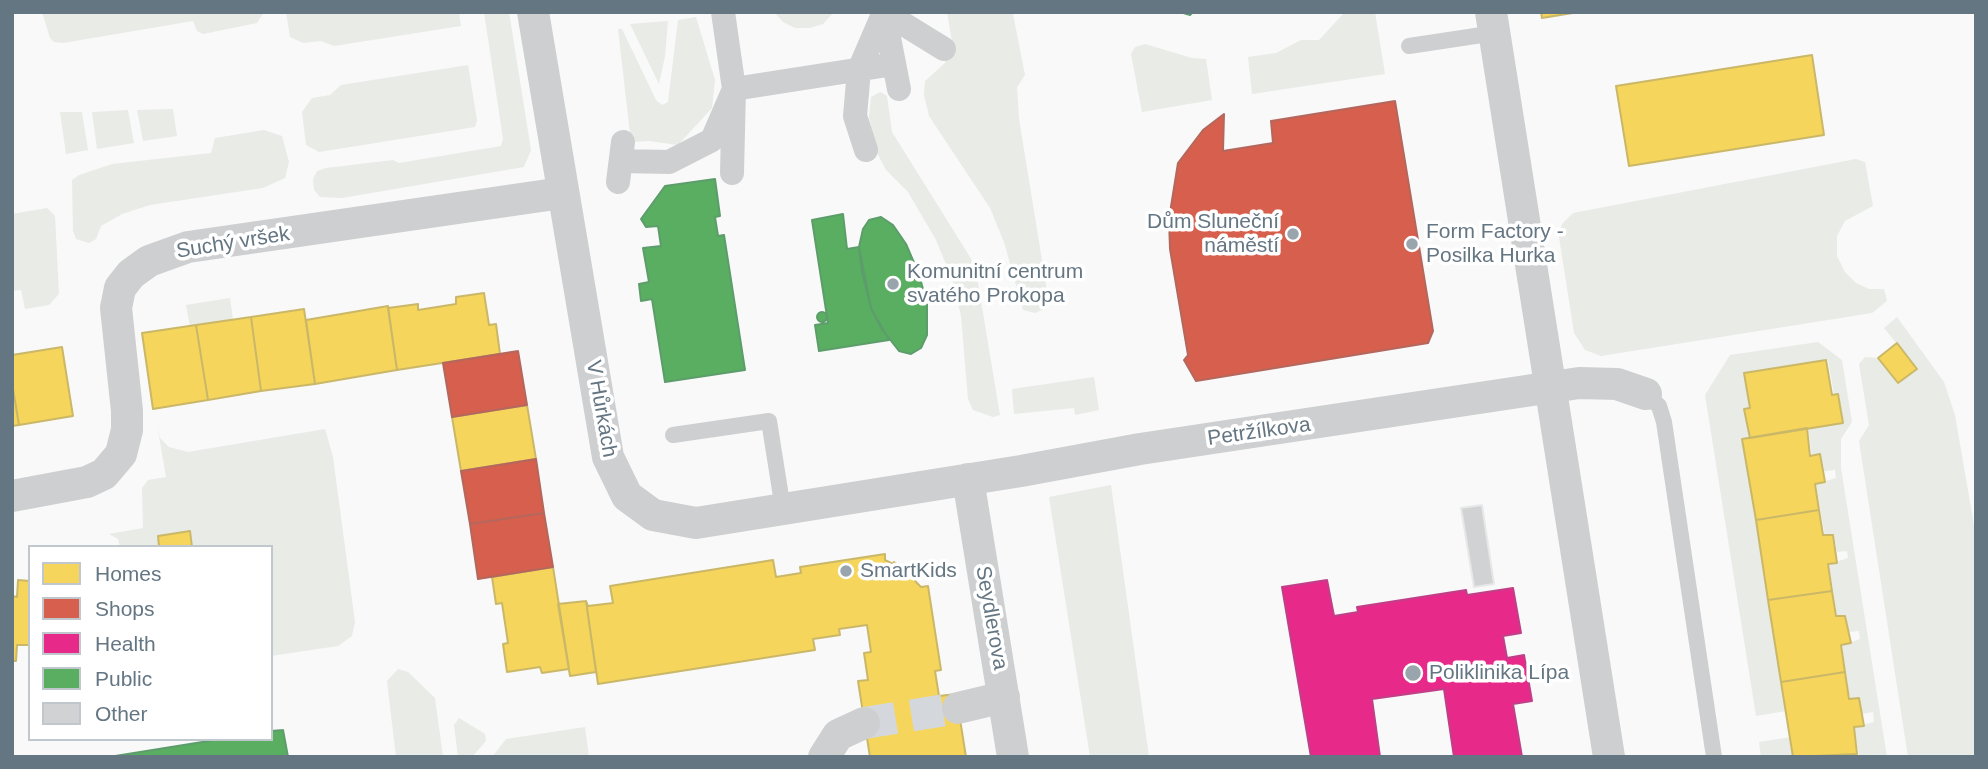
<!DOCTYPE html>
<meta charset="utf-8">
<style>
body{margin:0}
#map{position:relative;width:1988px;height:769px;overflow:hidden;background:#f9f9f9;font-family:Arial,sans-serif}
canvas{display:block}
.frame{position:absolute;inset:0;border:14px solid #657683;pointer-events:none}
.legend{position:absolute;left:28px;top:545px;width:245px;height:196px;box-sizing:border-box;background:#fff;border:2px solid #c1c8cd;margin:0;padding:9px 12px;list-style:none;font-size:21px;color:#657683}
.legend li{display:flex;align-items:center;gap:14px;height:35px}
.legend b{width:35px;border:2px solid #c1c8cd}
</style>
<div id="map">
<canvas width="1988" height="769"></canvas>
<div class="frame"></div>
<ul class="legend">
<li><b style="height:19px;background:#f6d55c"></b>Homes</li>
<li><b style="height:19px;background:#d6604d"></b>Shops</li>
<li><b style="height:19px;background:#e7298a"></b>Health</li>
<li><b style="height:19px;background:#5aae61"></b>Public</li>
<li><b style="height:19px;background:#d0d2d3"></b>Other</li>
</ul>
</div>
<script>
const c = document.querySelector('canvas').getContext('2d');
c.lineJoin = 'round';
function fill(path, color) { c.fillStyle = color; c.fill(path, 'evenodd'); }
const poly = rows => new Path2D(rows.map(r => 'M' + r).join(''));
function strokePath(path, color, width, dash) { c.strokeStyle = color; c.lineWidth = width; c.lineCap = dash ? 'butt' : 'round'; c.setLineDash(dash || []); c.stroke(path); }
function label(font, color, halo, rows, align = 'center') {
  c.font = font + ' Arial,sans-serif'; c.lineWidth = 7; c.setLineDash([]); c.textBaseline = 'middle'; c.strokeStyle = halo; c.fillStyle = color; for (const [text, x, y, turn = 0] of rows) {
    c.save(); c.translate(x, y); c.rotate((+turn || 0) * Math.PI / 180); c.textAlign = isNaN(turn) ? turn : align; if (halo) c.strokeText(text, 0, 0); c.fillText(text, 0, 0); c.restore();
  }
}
fill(poly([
 [42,12,264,12,257,23,203,34,197,31,193,21,63,43,54,42,50,38],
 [286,12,459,12,461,26,334,46,321,41,303,43,290,37],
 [484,12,509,12,531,150,524,167,342,198,320,197,314,190,313,179,317,171,326,168,393,160,399,163,501,146,503,139],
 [774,12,834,12,823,24,810,28,795,28,783,22],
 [947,12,1013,14,1025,75,1017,87,1019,119,1048,297,1044,309,1035,313,1023,310,1004,242,990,208,929,116,924,95,925,81,945,63,952,42],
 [1345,12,1375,12,1385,74,1252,94,1248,57,1276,53,1301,40,1319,40],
 [696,17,715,80,712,108,678,145,649,141,631,142,618,29,622,29,656,100,662,105,668,102,678,20],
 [668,21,665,56,659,84,630,24],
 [1145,44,1192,58,1206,59,1212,100,1142,112,1131,54,1135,47],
 [468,65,477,120,475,127,319,152,306,145,302,112,312,98,330,95,341,85],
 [880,92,887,96,892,132,975,265,1000,415,993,417,973,410,968,399,961,316,952,279,936,240,908,192,886,170,875,149,869,117,871,97],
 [173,109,177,136,143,141,137,110],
 [128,110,134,143,97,149,92,112],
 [60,112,82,112,88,150,66,154],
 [264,130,282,136,289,162,285,178,263,188,150,205,122,214,101,226,96,239,89,243,76,239,73,231,72,180,79,175,112,164,211,153,215,138],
 [1856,159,1865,162,1873,206,1845,221,1837,236,1837,256,1845,272,1856,283,1869,289,1884,289,1887,301,1872,313,1601,356,1585,350,1574,333,1559,237,1562,224,1573,213],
 [47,208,55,216,59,294,49,305,25,309,21,290,12,291,12,214],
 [230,298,233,320,190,327,186,305],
 [1897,317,1944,382,1955,415,1976,537,1976,757,1908,757,1859,441,1869,425,1859,364,1865,357,1878,358,1898,383,1917,369,1884,328],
 [1818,342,1842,360,1852,422,1841,439,1841,468,1887,757,1859,757,1854,727,1874,722,1873,712,1862,714,1859,698,1850,700,1842,645,1860,639,1859,631,1849,632,1846,616,1837,617,1829,564,1848,558,1847,551,1837,552,1834,535,1825,537,1816,484,1836,478,1835,470,1824,471,1821,455,1812,456,1808,428,1843,423,1839,395,1834,395,1828,360,1746,373,1751,408,1746,409,1750,438,1744,439,1786,711,1756,716,1705,395,1730,355],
 [1094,377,1099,410,1075,415,1074,408,1014,414,1012,389],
 [157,424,160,438,169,447,188,452,325,429,333,457,355,622,352,636,338,646,271,656,271,547,192,547,189,531,158,536,159,547,120,547,118,539,109,534,143,528,142,488,148,480,166,477],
 [1111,485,1149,757,1090,757,1049,497],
 [398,669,408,672,435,698,443,757,396,757,387,681],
 [459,718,485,734,486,741,472,757,458,757,454,725],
 [585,727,589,757,492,757,506,739],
 [1791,737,1794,757,1761,757,1759,742]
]), '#e8ebe6');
const homes = poly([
 [1541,12,1579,12,1542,18,1541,12],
 [1812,55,1824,135,1629,166,1616,86,1812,55],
 [484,293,489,325,496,324,500,354,397,370,388,308,418,304,418,310,456,304,456,297,484,293],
 [388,306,397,370,315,384,306,320,388,306],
 [304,309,315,384,261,391,251,317,304,309],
 [251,317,261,391,208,400,196,325,251,317],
 [196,325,208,400,153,409,142,333,196,325],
 [1897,343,1917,369,1898,383,1878,358,1897,343],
 [62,347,73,416,19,425,12,383,12,355,62,347],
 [1826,360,1832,395,1838,394,1843,423,1750,438,1744,409,1750,408,1744,373,1826,360],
 [12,383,19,425,12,426,12,383],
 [527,405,536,459,461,471,452,417,527,405],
 [1807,428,1810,456,1820,454,1825,482,1815,484,1819,510,1756,520,1742,439,1807,428],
 [1819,510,1823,535,1833,535,1837,563,1828,564,1832,591,1768,600,1756,520,1819,510],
 [190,531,192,547,159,547,158,536,190,531],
 [885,554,885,560,893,564,894,562,917,579,915,581,921,587,928,586,941,670,935,671,939,696,956,694,966,757,870,757,858,681,868,680,864,653,871,652,867,625,839,629,840,635,813,639,815,650,598,684,586,601,588,606,613,603,610,586,773,560,776,577,801,573,800,567,885,554],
 [553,567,569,669,542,673,540,667,507,672,503,644,508,643,502,603,496,604,492,577,553,567],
 [18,580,30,581,30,645,17,645,16,661,12,661,12,596,17,597,18,580],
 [1832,591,1836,616,1845,616,1851,643,1841,645,1845,672,1781,682,1768,600,1832,591],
 [586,601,596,672,570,676,558,604,586,601],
 [1845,672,1849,699,1859,698,1864,726,1854,727,1857,754,1793,757,1781,682,1845,672]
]);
fill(homes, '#f6d55c');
strokePath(homes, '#cab868', 2);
const shops = poly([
 [1395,101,1433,331,1428,343,1196,381,1184,360,1188,355,1170,249,1169,219,1178,163,1203,130,1224,114,1223,151,1273,143,1271,121,1395,101],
 [518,351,527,405,452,417,443,363,518,351],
 [536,459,544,513,470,524,461,471,536,459],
 [544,513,553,567,478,579,470,524,544,513]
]);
fill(shops, '#d6604d');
strokePath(shops, '#b4675d', 2);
const health = poly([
 [1327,580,1334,616,1358,612,1357,607,1466,590,1467,595,1513,588,1521,633,1503,636,1507,658,1524,655,1532,701,1513,704,1522,757,1454,757,1444,689,1372,699,1380,757,1311,757,1282,587,1327,580]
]);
fill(health, '#e7298a');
strokePath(health, '#c04088', 2);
const public = poly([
 [1180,12,1245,12,1192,13,1190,15,1180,12],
 [715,179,720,216,715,217,718,236,724,235,745,370,665,382,652,299,641,301,639,284,649,282,643,248,661,246,658,226,646,227,641,219,665,186,715,179],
 [843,214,847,249,859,247,871,308,889,340,819,351,815,325,828,323,812,220,843,214],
 [881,217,893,225,906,244,918,272,912,274,913,279,920,278,927,304,927,335,921,348,911,354,899,351,881,328,871,308,862,272,859,247,863,229,869,220,881,217],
 '817 317a5 5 0 1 1 10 0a5 5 0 1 1-10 0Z',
 [283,730,288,757,109,757,221,739,271,739,271,731,283,730]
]);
fill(public, '#5aae61');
strokePath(public, '#5d9d6b', 2);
const building = poly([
 [1482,505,1494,584,1474,587,1461,508,1482,505]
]);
fill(building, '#d0d2d3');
strokePath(building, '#e8e8e8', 2);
strokePath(poly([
 [864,723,958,708]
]), '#d4d8dc', 32, [32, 16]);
strokePath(poly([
 [1409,46,1495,33],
 [1646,394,1659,406,1664,422,1714,757],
 [673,435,769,421,783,509]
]), '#cecfd0', 16);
strokePath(poly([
 [884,12,899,89],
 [884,12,944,49],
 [866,150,855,116,859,70,884,12],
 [621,161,669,162,712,140,734,89,723,12],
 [732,173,734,89,894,64],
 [618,182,623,142]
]), '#cecfd0', 24);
strokePath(poly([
 [533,12,608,457,627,496,653,515,696,523,1021,471,1140,449,1579,383,1617,384,1646,394],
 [1491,12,1609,757],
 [968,479,1013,757],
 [12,496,87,482,104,474,121,454,127,430,127,411,116,308,120,288,131,274,149,261,188,247,562,193],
 [958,708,1004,697],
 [824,757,838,735,864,723]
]), '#cecfd0', 32);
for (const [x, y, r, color] of [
 [1293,234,7,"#99a4ac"],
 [1412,244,7,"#99a4ac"],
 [893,284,7,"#99a4ac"],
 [846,571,7,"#99a4ac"],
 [1413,673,9,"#99a4ac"]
]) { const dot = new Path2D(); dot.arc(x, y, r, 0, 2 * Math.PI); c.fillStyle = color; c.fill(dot); strokePath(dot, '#fff', 2.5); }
label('21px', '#657683', '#fff', [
 ["Dům Sluneční",1279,222,"right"],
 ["náměstí",1279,246,"right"],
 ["Form Factory -",1426,232],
 ["Posilka Hurka",1426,256],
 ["Komunitní centrum",907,272],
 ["svatého Prokopa",907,296],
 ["SmartKids",860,571],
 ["Poliklinika Lípa",1429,673]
], 'left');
label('21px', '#657683', '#fff', [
 ["Suchý vršek",233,243,-9],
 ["V Hůrkách",601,409,80],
 ["Petržílkova",1259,432,-8],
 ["Seydlerova",991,618,80]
]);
</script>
